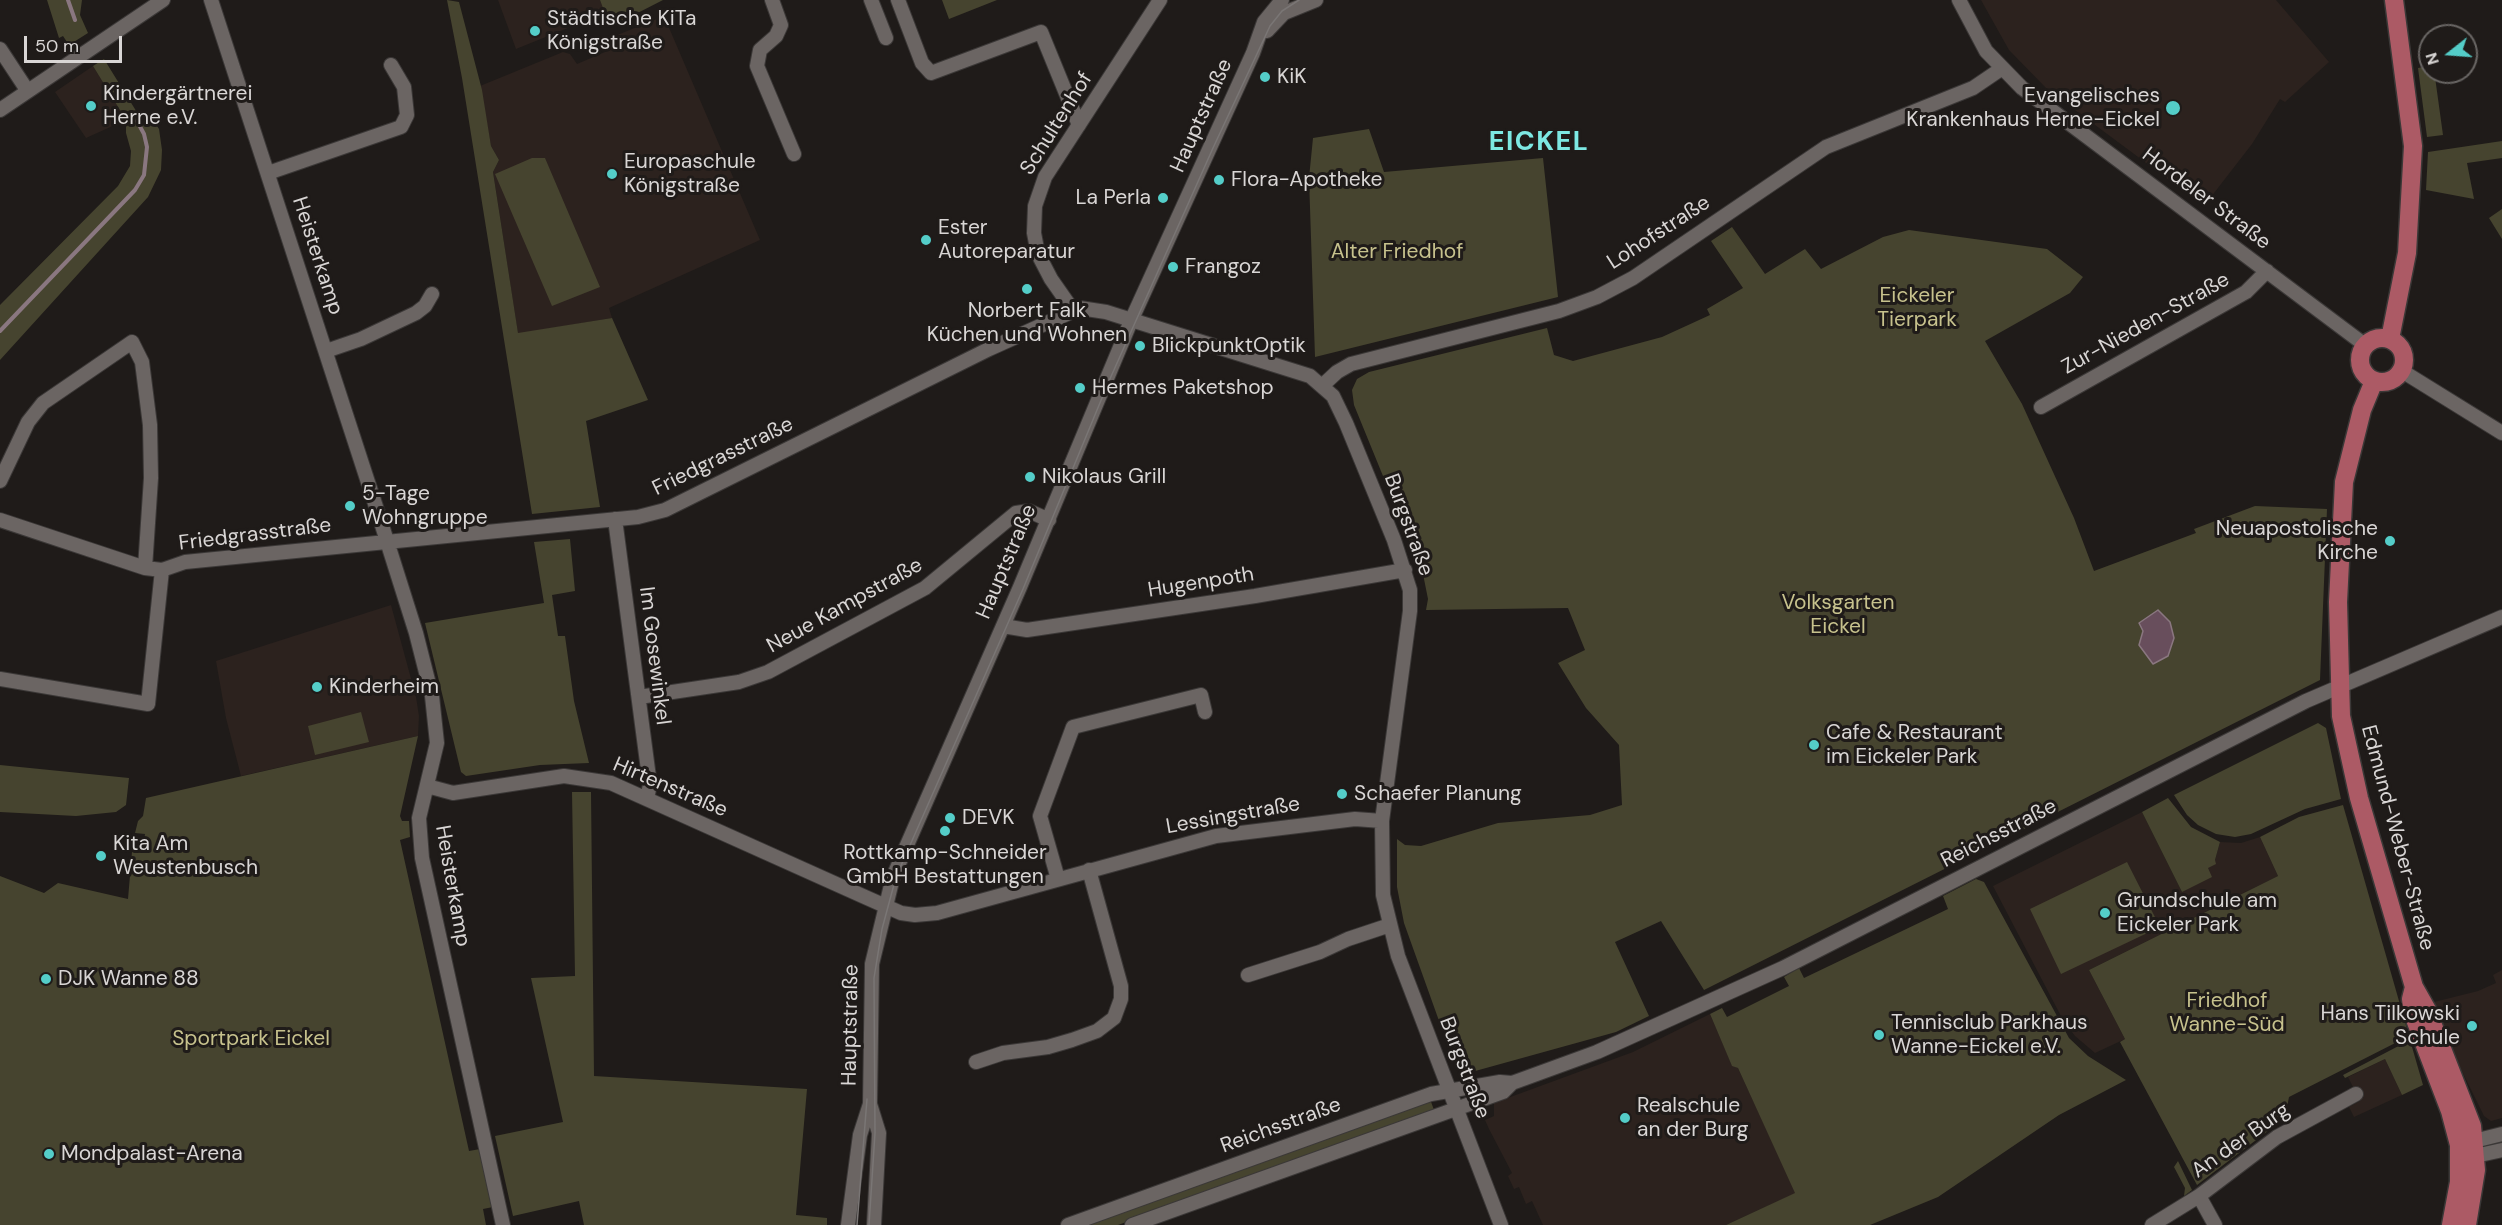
<!DOCTYPE html>
<meta charset="utf-8">
<style>
body{margin:0}
#map{position:relative;width:2502px;height:1225px;overflow:hidden;background:#1f1b19;font-family:"DM Sans",sans-serif}
canvas{display:block}
.north{position:absolute;left:2418px;top:24px;width:60px;height:60px;box-sizing:border-box;background:#1f1b19;border:2px solid #696664;border-radius:50%;rotate:253deg;font-size:16px;font-weight:700;line-height:24px;text-align:center;color:#d9d6d5}
.north::after{content:'';display:block;margin:auto;width:21px;height:27px;background:#54cdc8;clip-path:polygon(50% 0,100% 100%,50% 72%,0 100%)}
.scale{position:absolute;left:24px;top:36px;width:98px;height:27px;box-sizing:border-box;border:3px solid #d9d6d5;border-top:0;padding-left:8px;font-size:18px;line-height:21px;white-space:nowrap;color:#d9d6d5;-webkit-text-stroke:4px #1f1b19;paint-order:stroke}
</style>
<div id="map">
<canvas width="2502" height="1225"></canvas>
<div class="north">N</div>
<div class="scale">50 m</div>
</div>
<script>
const c = document.querySelector('canvas').getContext('2d');
c.lineJoin = 'round';
function fill(path, color) { c.fillStyle = color; c.fill(path, 'evenodd'); }
const poly = rows => new Path2D(rows.map(r => 'M' + r).join(''));
function strokePath(path, color, width, dash) { c.strokeStyle = color; c.lineWidth = width; c.lineCap = dash ? 'butt' : 'round'; c.setLineDash(dash || []); c.stroke(path); }
function label(font, color, halo, rows, align = 'center') {
  c.font = font + ' "DM Sans",sans-serif'; c.lineWidth = 6; c.setLineDash([]); c.textBaseline = 'middle'; c.strokeStyle = halo; c.fillStyle = color; for (const [text, x, y, turn = 0] of rows) {
    c.save(); c.translate(x, y); c.rotate((+turn || 0) * Math.PI / 180); c.textAlign = isNaN(turn) ? turn : align; if (halo) c.strokeText(text, 0, 0); c.fillText(text, 0, 0); c.restore();
  }
}
fill(poly([
 [498,0,600,0,605,13,516,49],
 [1981,0,2276,0,2329,62,2285,102,2280,99,2252,144,2204,206,2048,90,2009,50],
 [664,16,760,240,609,308,612,318,518,334,493,172,499,160,491,146,480,86,563,52,570,54,577,64,612,49,610,38],
 [93,66,126,120,86,138,55,92],
 [391,605,416,697,419,716,418,736,241,776,226,718,216,661],
 [2142,812,2182,892,2215,860,2220,842,2241,843,2260,837,2278,876,2089,970,2125,1039,2095,1053,2075,1036,2063,1020,1993,886],
 [2502,970,2502,1118,2491,1121,2484,1116,2451,1049,2434,1002,2478,991,2496,983,2493,975],
 [1710,1014,1732,1065,1738,1068,1796,1193,1726,1225,1543,1225,1532,1201,1526,1204,1519,1187,1514,1189,1508,1176,1512,1173,1489,1129,1485,1120,1494,1116,1494,1103,1633,1052],
 [2385,1059,2402,1095,2354,1117,2349,1107,2360,1101,2348,1077]
]), '#2c221e');
fill(poly([
 [47,0,82,0,80,15,88,33,69,45,63,36,59,38],
 [447,0,459,2,482,90,491,146,499,160,493,172,518,333,612,318,648,400,586,421,600,507,532,514,462,78],
 [600,0,663,0,622,21,619,14,607,19],
 [942,0,997,0,949,19],
 [104,59,138,114,151,117,159,129,162,150,161,170,148,197,0,360,0,305,118,186,130,166,131,151,126,133,126,120,93,66],
 [2430,66,2430,72,2445,72,2446,76,2435,77,2443,135,2427,137,2418,68],
 [1369,129,1384,172,1543,158,1558,297,1315,357,1309,178,1313,138],
 [2502,141,2502,158,2467,163,2474,199,2426,190,2428,152],
 [532,158,545,158,600,287,552,306,495,174],
 [2502,209,2502,239,2489,218],
 [1732,227,1765,274,1805,249,1821,269,1883,237,1909,230,2047,249,2083,277,2070,293,1985,341,2022,404,2074,518,2094,571,2196,533,2194,529,2255,506,2327,509,2320,680,1704,990,1661,921,1615,942,1649,1016,1616,1032,1468,1073,1460,1067,1438,1018,1404,923,1397,887,1397,839,1405,845,1421,846,1498,823,1590,815,1622,805,1619,745,1586,708,1558,663,1585,650,1568,608,1426,610,1428,599,1423,574,1354,405,1352,390,1357,379,1369,372,1547,328,1554,355,1573,361,1662,337,1710,315,1707,309,1743,288,1711,241],
 [570,539,575,591,552,595,558,636,565,636,574,701,589,763,540,765,466,776,461,772,425,623,544,603,534,542],
 [361,712,369,742,315,755,308,726],
 [2318,723,2326,728,2341,799,2305,809,2251,834,2235,837,2216,834,2198,825,2187,815,2174,795],
 [418,736,400,816,402,821,409,821,410,837,400,840,469,1151,480,1149,493,1207,483,1209,486,1225,0,1225,0,876,44,893,58,883,128,899,132,852,142,853,145,834,135,833,138,821,143,816,146,798],
 [0,765,129,778,126,805,116,812,76,816,0,812],
 [572,792,591,792,594,1076,807,1089,796,1215,827,1218,827,1225,584,1225,579,1201,513,1216,495,1136,563,1122,531,978,575,976],
 [2168,798,2191,827,2220,842,2215,860,2216,864,2208,868,2212,877,2182,892,2142,812],
 [2343,805,2409,1036,2289,1097,2285,1118,2197,1185,2120,1042,2125,1039,2089,970,2278,876,2260,837,2299,817],
 [2127,862,2160,927,2061,974,2030,909],
 [1976,879,1984,882,2069,1038,2088,1056,2126,1080,2059,1115,1938,1197,1870,1225,1726,1225,1795,1193,1738,1068,1732,1066,1710,1014,1722,1008,1727,1017,1789,986,1784,977,1799,968,1804,978,1948,909,1943,896],
 [2410,1040,2423,1085,2402,1095,2385,1059,2345,1078,2343,1075],
 [1430,1099,1434,1110,1118,1225,1083,1225],
 [2178,1161,2192,1190,2184,1196,2185,1188,2174,1167]
]), '#46442f');
const water = poly([
 [2158,610,2170,622,2174,638,2168,656,2153,664,2139,645,2143,631,2139,623,2158,610]
]);
fill(water, '#684e5c');
strokePath(water, '#8a7780', 1.5);
strokePath(poly([
 [68,0,75,20],
 [0,331,135,190,144,175,147,147,144,134,137,121]
]), '#8a7780', 4);
const minor = poly([
 [211,0,380,519,416,633,432,696,437,743,419,818,422,858,503,1225],
 [772,0,781,25,776,36,760,50,757,66,794,154],
 [871,0,886,38],
 [898,0,922,63,931,73,1041,32,1079,125],
 [1959,0,1986,51,2022,88,2365,345],
 [1267,31,1284,13,1316,0],
 [0,49,27,90],
 [0,110,163,0],
 [268,173,401,127,407,115,404,87,391,65],
 [1072,309,1051,279,1038,254,1034,233,1035,206,1045,177,1160,0],
 [326,351,361,339,416,313,425,306,432,294],
 [2402,371,2502,433],
 [1323,385,1337,372,1351,364,1559,311,1597,297,1633,278,1826,147,1973,88,2001,69],
 [2041,407,2246,292,2267,271],
 [0,481,28,422,43,403,132,342,142,362,150,425,151,478,145,568,162,570],
 [615,519,650,785,647,798],
 [0,520,145,568],
 [162,570,185,562,638,517,665,510,989,349,1080,308,1106,312,1310,376,1333,396,1346,423,1394,540,1410,590,1410,611,1382,821,1383,895,1398,956,1501,1225],
 [1003,626,1027,630,1255,596,1405,570],
 [0,679,148,704,162,570],
 [639,697,739,682,768,672,925,588,1016,513,1029,511,1049,520],
 [427,786,453,793,564,776,611,783,865,897,901,913,915,915,937,913,1216,836,1355,819,1382,821],
 [1058,879,1040,816,1073,727,1201,695,1205,712],
 [1248,975,1320,952,1348,939,1390,925],
 [976,1062,1003,1053,1048,1047,1072,1040,1097,1031,1114,1018,1121,999,1121,986,1089,870],
 [870,1104,879,1133,874,1225],
 [2466,1143,2502,1134],
 [2466,1158,2502,1150],
 [2199,1196,2215,1225],
 [848,1225,860,1135,870,1104,872,964,893,877,1020,587,1131,321,1253,53,1264,22,1282,0],
 [1068,1225,1431,1094,1500,1082,1512,1083,1597,1052,1783,968,2306,701,2502,617],
 [1132,1225,1503,1092,1512,1083],
 [2152,1225,2199,1196,2277,1137,2356,1094]
]);
const major = poly([
 '2360 360a22 22 0 1 1 44 0a22 22 0 1 1-44 0Z',
 [2390,339,2407,253,2413,146,2394,0],
 [2374,381,2362,410,2344,482,2338,602,2341,716,2359,798,2414,987,2427,1010,2472,1126,2476,1170,2467,1225],
 [2414,987,2411,999,2413,1014,2450,1111,2459,1145,2459,1182,2451,1225]
]);
strokePath(minor, '#3b3837', 16);
strokePath(major, '#3b3837', 21);
strokePath(minor, '#6b6563', 14);
strokePath(major, '#ac5a65', 18);
strokePath(poly([
 [857,1225,867,1099],
 [869,1225,875,1133,874,978,882,929,896,877,1023,589,1109,381,1213,148,1270,26,1282,11,1299,0]
]), '#7a7675', 1.5);
for (const [x, y, r, color] of [
 [535,31,6,"#54cdc8"],
 [1265,77,6,"#54cdc8"],
 [91,106,6,"#54cdc8"],
 [2173,108,8,"#54cdc8"],
 [612,174,6,"#54cdc8"],
 [1219,180,6,"#54cdc8"],
 [1163,198,6,"#54cdc8"],
 [926,240,6,"#54cdc8"],
 [1173,267,6,"#54cdc8"],
 [1027,289,6,"#54cdc8"],
 [1140,346,6,"#54cdc8"],
 [1080,388,6,"#54cdc8"],
 [1030,477,6,"#54cdc8"],
 [350,506,6,"#54cdc8"],
 [2390,541,6,"#54cdc8"],
 [317,687,6,"#54cdc8"],
 [1814,745,6,"#54cdc8"],
 [1342,794,6,"#54cdc8"],
 [950,818,6,"#54cdc8"],
 [945,831,6,"#54cdc8"],
 [101,856,6,"#54cdc8"],
 [2105,913,6,"#54cdc8"],
 [46,979,6,"#54cdc8"],
 [2472,1026,6,"#54cdc8"],
 [1879,1035,6,"#54cdc8"],
 [1625,1118,6,"#54cdc8"],
 [49,1154,6,"#54cdc8"]
]) { const dot = new Path2D(); dot.arc(x, y, r, 0, 2 * Math.PI); c.fillStyle = color; c.fill(dot); strokePath(dot, '#1f1b19', 2); }
label('21px', '#d9d6d5', '#1f1b19', [
 ["Städtische KiTa",547,19],
 ["Königstraße",547,43],
 ["KiK",1277,77],
 ["Kindergärtnerei",103,94],
 ["Herne e.V.",103,118],
 ["Evangelisches",2160,96,"right"],
 ["Krankenhaus Herne-Eickel",2160,120,"right"],
 ["Europaschule",624,162],
 ["Königstraße",624,186],
 ["Flora-Apotheke",1231,180],
 ["La Perla",1151,198,"right"],
 ["Ester",938,228],
 ["Autoreparatur",938,252],
 ["Frangoz",1185,267],
 ["Norbert Falk",1027,311,"center"],
 ["Küchen und Wohnen",1027,335,"center"],
 ["BlickpunktOptik",1152,346],
 ["Hermes Paketshop",1092,388],
 ["Nikolaus Grill",1042,477],
 ["5-Tage",362,494],
 ["Wohngruppe",362,518],
 ["Neuapostolische",2378,529,"right"],
 ["Kirche",2378,553,"right"],
 ["Kinderheim",329,687],
 ["Cafe & Restaurant",1826,733],
 ["im Eickeler Park",1826,757],
 ["Schaefer Planung",1354,794],
 ["DEVK",962,818],
 ["Kita Am",113,844],
 ["Weustenbusch",113,868],
 ["Rottkamp-Schneider",945,853,"center"],
 ["GmbH Bestattungen",945,877,"center"],
 ["Grundschule am",2117,901],
 ["Eickeler Park",2117,925],
 ["DJK Wanne 88",58,979],
 ["Hans Tilkowski",2460,1014,"right"],
 ["Schule",2460,1038,"right"],
 ["Tennisclub Parkhaus",1891,1023],
 ["Wanne-Eickel e.V.",1891,1047],
 ["Realschule",1637,1106],
 ["an der Burg",1637,1130],
 ["Mondpalast-Arena",61,1154]
], 'left');
label('21px', '#d9d6d5', '#1f1b19', [
 ["Hauptstraße",1202,116,-66],
 ["Schultenhof",1057,124,-58],
 ["Hordeler Straße",2206,199,37],
 ["Lohofstraße",1659,233,-33],
 ["Heisterkamp",317,256,72],
 ["Zur-Nieden-Straße",2146,324,-29],
 ["Friedgrasstraße",723,457,-26],
 ["Burgstraße",1408,525,70],
 ["Friedgrasstraße",255,535,-7],
 ["Hauptstraße",1007,562,-67],
 ["Hugenpoth",1201,583,-9],
 ["Neue Kampstraße",845,606,-29],
 ["Im Gosewinkel",654,656,83],
 ["Hirtenstraße",670,788,23],
 ["Lessingstraße",1233,816,-10],
 ["Reichsstraße",1999,834,-27],
 ["Edmund-Weber-Straße",2397,838,75],
 ["Heisterkamp",452,886,80],
 ["Hauptstraße",851,1025,-89],
 ["Burgstraße",1464,1068,69],
 ["Reichsstraße",1281,1126,-20],
 ["An der Burg",2241,1141,-35]
]);
label('21px', '#c7c28d', '#1f1b19', [
 ["Alter Friedhof",1397,252],
 ["Eickeler",1917,296],
 ["Tierpark",1917,320],
 ["Volksgarten",1838,603],
 ["Eickel",1838,627],
 ["Friedhof",2227,1001],
 ["Wanne-Süd",2227,1025],
 ["Sportpark Eickel",251,1039]
]);
c.letterSpacing = '1.5px';
label('bold 27px', '#7de8e3', '#1f1b19', [
 ["EICKEL",1539,143]
]);
c.letterSpacing = '0px';
</script>
